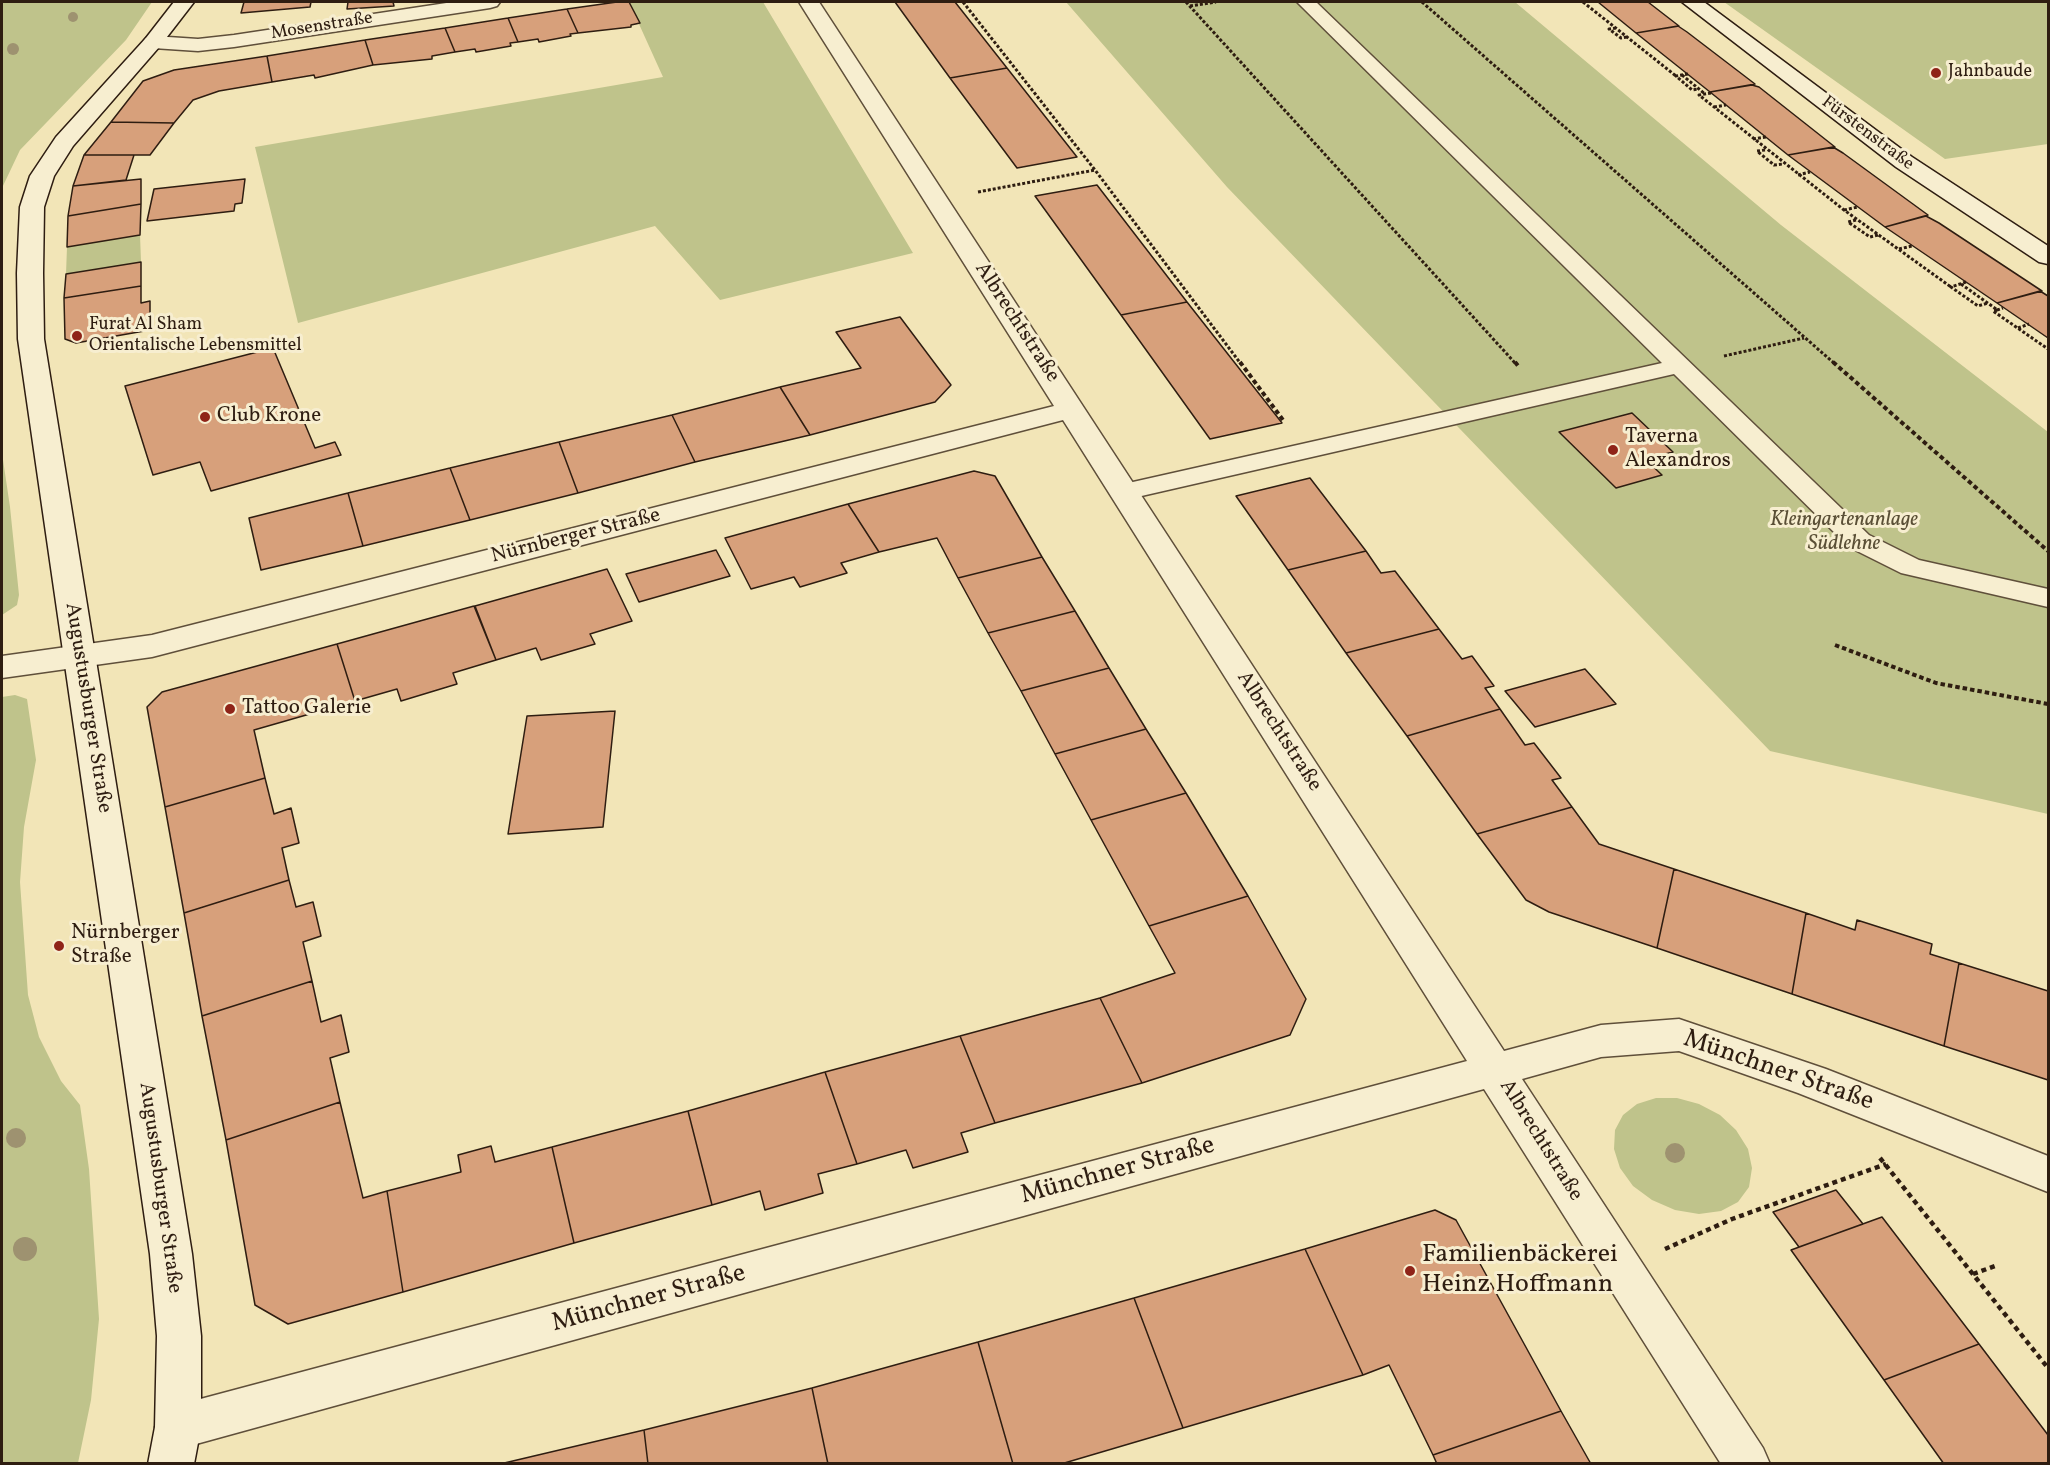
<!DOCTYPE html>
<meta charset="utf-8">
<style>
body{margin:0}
#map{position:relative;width:2050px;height:1465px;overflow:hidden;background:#f2e5b7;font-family:Vollkorn,serif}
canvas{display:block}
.frame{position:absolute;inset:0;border:3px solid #2e1d11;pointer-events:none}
</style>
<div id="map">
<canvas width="2050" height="1465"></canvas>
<div class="frame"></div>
</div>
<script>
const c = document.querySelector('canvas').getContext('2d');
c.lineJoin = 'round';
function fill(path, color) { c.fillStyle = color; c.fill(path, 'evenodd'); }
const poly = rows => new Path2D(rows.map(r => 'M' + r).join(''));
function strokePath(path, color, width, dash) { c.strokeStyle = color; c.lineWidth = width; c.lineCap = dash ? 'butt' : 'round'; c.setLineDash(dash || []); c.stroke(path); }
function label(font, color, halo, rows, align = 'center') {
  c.font = font + ' Vollkorn,serif'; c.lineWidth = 6; c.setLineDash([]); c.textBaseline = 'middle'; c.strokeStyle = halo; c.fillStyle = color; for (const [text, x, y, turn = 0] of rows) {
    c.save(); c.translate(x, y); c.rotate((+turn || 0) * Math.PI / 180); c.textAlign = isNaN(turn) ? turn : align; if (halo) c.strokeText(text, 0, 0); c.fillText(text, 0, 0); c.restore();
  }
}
fill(poly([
 [2,2,152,2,126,40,20,150,2,188],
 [629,2,763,2,913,253,720,300,655,226,298,323,255,147,663,77],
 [1066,2,1515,2,1781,225,2048,432,2048,814,1770,751,1227,187],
 [1724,2,2048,2,2048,144,1945,159],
 [140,235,141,262,66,274,67,247],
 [2,453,10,507,19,595,17,605,2,615],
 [15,695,27,699,36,760,24,827,20,882,28,995,39,1037,61,1081,80,1105,89,1169,99,1319,91,1400,78,1463,2,1463,2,697],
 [1656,1098,1677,1098,1699,1104,1720,1115,1736,1130,1748,1149,1752,1168,1749,1187,1738,1202,1721,1211,1699,1214,1675,1210,1652,1200,1633,1186,1620,1168,1614,1149,1615,1130,1623,1115,1637,1104]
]), '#bfc38b');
const building = poly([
 [244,2,311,2,310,7,241,13,244,2],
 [348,2,393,2,394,6,347,9,348,2],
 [617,2,629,2,640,23,631,25,631,27,578,33,567,9,617,2],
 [895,2,955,2,1007,68,950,78,895,2],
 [1598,2,1648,2,1679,26,1636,33,1598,2],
 [567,9,578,33,570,34,571,36,539,42,538,39,518,42,508,18,567,9],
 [508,18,518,42,510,43,511,46,476,52,475,49,455,52,445,28,508,18],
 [1678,26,1687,32,1755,84,1710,92,1636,33,1678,26],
 [445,28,455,52,432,56,432,59,373,65,365,40,445,28],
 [365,40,373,65,315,78,314,75,272,82,267,56,365,40],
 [267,56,272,82,219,91,193,100,174,123,111,122,143,81,174,70,267,56],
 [1007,68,1077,157,1017,168,950,78,1007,68],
 [1752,85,1759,87,1835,147,1788,155,1710,92,1752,85],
 [111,122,174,123,150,155,84,155,111,122],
 [1833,147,1843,153,1928,215,1885,227,1788,155,1833,147],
 [84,155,134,155,126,180,73,186,84,155],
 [141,179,141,204,68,216,73,186,141,179],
 [245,179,242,203,235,204,234,211,147,221,154,189,245,179],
 [1097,185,1187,302,1121,315,1035,196,1097,185],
 [141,204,140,235,67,247,68,216,141,204],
 [1926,216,1939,223,2042,291,1997,303,1885,227,1926,216],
 [141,262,141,286,64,298,66,274,141,262],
 [141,286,141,303,150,301,150,330,76,343,65,339,64,298,141,286],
 [2040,291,2048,296,2048,338,1997,303,2040,291],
 [1187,302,1282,423,1210,439,1121,315,1187,302],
 [900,317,951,385,935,402,810,435,780,387,861,368,836,332,900,317],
 [273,348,315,448,335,442,341,455,211,491,200,462,153,475,125,386,273,348],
 [780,387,810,435,695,462,672,415,780,387],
 [1632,413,1673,452,1645,459,1662,475,1616,488,1559,432,1632,413],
 [672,415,695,462,578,493,559,442,672,415],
 [559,442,578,493,470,520,450,468,559,442],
 [450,468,470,520,363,546,348,493,450,468],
 [974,471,995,476,1042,557,958,578,937,538,879,552,848,504,974,471],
 [1310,478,1366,551,1288,570,1236,496,1310,478],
 [348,493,363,546,261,570,249,518,348,493],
 [848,504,879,552,841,563,847,573,800,587,794,577,751,589,725,538,848,504],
 [716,550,730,576,639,602,626,574,716,550],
 [1366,551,1381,573,1395,571,1439,629,1346,653,1288,570,1366,551],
 [1042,557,1075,611,988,633,958,578,1042,557],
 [607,569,632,621,590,634,595,644,541,660,536,648,496,660,475,606,607,569],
 [474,606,496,660,453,673,457,684,401,701,397,689,355,701,337,644,474,606],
 [1075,611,1109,668,1021,691,988,633,1075,611],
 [1439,629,1462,659,1472,656,1494,686,1485,688,1500,709,1407,736,1346,653,1439,629],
 [337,644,355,701,254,730,265,778,165,807,147,707,162,692,337,644],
 [1109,668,1146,729,1055,754,1021,691,1109,668],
 [1585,669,1616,704,1535,727,1505,691,1585,669],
 [1500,709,1525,745,1534,743,1561,778,1552,780,1572,807,1477,834,1407,736,1500,709],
 [615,711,603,827,508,834,527,716,615,711],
 [1146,729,1186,793,1091,820,1055,754,1146,729],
 [265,778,274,814,291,808,299,843,282,848,289,880,184,913,165,807,265,778],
 [1186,793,1248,896,1149,926,1091,820,1186,793],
 [1572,807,1599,844,1674,869,1657,948,1549,912,1526,900,1477,834,1572,807],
 [1674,869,1806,913,1792,994,1657,948,1674,869],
 [289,880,296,907,313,902,321,936,303,942,312,981,202,1016,184,913,289,880],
 [1248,896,1306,999,1290,1035,1142,1083,1100,998,1175,973,1149,926,1248,896],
 [1806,913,1855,930,1857,920,1932,944,1930,954,1959,963,1944,1046,1792,994,1806,913],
 [1959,963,2048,991,2048,1080,1944,1046,1959,963],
 [312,981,321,1022,341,1015,349,1052,330,1058,340,1102,226,1140,202,1016,312,981],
 [1100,998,1142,1083,995,1123,960,1036,1100,998],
 [960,1036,995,1123,961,1133,968,1152,913,1168,906,1150,857,1164,825,1072,960,1036],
 [825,1072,857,1164,818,1174,823,1193,765,1210,760,1191,712,1205,688,1111,825,1072],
 [340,1102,363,1198,387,1191,403,1292,288,1324,255,1305,226,1140,340,1102],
 [688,1111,712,1205,574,1243,552,1147,688,1111],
 [491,1146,495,1162,552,1147,574,1243,403,1292,387,1191,461,1172,458,1155,491,1146],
 [1836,1190,1863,1224,1799,1247,1773,1212,1836,1190],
 [1435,1210,1456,1220,1561,1411,1433,1455,1389,1365,1363,1375,1305,1249,1435,1210],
 [1882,1217,1979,1344,1884,1380,1791,1250,1882,1217],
 [1305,1249,1363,1375,1183,1428,1134,1298,1305,1249],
 [1134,1298,1183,1428,1061,1464,1013,1464,978,1342,1134,1298],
 [978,1342,1013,1464,828,1464,812,1388,978,1342],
 [1979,1344,2048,1435,2048,1464,1944,1464,1884,1380,1979,1344],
 [812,1388,828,1464,648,1464,644,1430,812,1388],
 [1561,1411,1591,1464,1437,1464,1433,1455,1561,1411],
 [644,1430,648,1464,500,1464,644,1430]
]);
fill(building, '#d7a07b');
strokePath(building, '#2e1d11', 1.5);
const lane = poly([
 [1297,2,1316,2,1869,535,1919,560,2048,589,2048,607,1901,573,1849,547,1674,374,1124,500,1115,498,1111,492,1115,486,1124,484,1662,363,1297,2]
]);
const street = poly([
 [453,2,500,2,497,6,490,8,234,47,198,51,153,48,146,46,143,42,146,38,153,36,198,39,234,35,453,2],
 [799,2,819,2,1504,1051,1601,1025,1679,1019,1826,1069,2048,1156,2048,1192,1798,1093,1679,1051,1601,1057,1522,1079,1763,1448,1770,1464,1721,1464,1484,1089,178,1449,162,1442,155,1427,162,1412,178,1405,1467,1061,1063,420,152,657,2,678,2,656,152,635,1054,406,799,2]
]);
const secondary = poly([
 [174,2,194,2,160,46,73,146,54,176,44,207,43,273,44,339,192,1254,201,1336,201,1427,194,1464,148,1464,155,1427,157,1336,150,1254,18,339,17,273,20,207,30,176,56,137,146,38,174,2],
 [1682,2,1704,2,1912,157,2048,246,2048,264,2039,262,1896,167,1682,2]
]);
strokePath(lane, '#5f4f3a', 3);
strokePath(street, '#5f4f3a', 3);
strokePath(secondary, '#2e1d11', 3);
strokePath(poly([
 [963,2,1095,170,1241,364],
 [1186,2,1516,364],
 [1422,2,1835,364],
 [1583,2,1676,76],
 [1190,6,1216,2],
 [1616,28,1609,29,1621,38,1627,37],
 [1688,74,1676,76,1692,90,1699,89],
 [1682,75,1705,94],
 [1711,93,1699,95,1844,210,1951,287],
 [1714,107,1726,105],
 [1753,139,1766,137],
 [1765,150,1757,151,1774,165,1783,164],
 [1798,175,1810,172],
 [978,192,1095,170],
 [1844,210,1858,207],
 [1856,220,1848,222,1870,237,1878,235],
 [1899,249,1912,246],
 [1966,282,1951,287,1978,306,1988,303],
 [1961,284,1996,309],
 [1997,310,1993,311,2048,349],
 [1997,310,2003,308],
 [2018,328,2029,324],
 [1724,356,1804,338]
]), '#2e1d11', 3, [3, 2]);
strokePath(poly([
 [1240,362,1283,420],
 [1515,362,1519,367],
 [1833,362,2048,551],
 [1835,645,1936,683,2048,704]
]), '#2e1d11', 4, [4.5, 3]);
strokePath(poly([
 [1880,1158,2048,1368],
 [1665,1249,1732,1219,1886,1164],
 [1973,1274,1998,1265]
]), '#2e1d11', 4.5, [5, 4]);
fill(lane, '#f7eed0');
fill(street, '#f7eed0');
fill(secondary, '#f7eed0');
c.fillStyle = '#9e9270';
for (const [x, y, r] of [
 [73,17,5],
 [13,49,6],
 [16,1138,10],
 [1675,1153,10],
 [25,1249,12]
]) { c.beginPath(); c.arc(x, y, r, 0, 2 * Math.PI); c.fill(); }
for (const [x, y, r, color] of [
 [1936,73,6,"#8f2418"],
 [77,336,6,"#8f2418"],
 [205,417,6,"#8f2418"],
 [1613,450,6,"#8f2418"],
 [230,709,6,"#8f2418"],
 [59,946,6,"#8f2418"],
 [1410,1271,6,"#8f2418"]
]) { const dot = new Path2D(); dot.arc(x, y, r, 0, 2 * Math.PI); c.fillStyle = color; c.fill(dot); strokePath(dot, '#f7eed0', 2); }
label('18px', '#2e1d11', '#f7eed0', [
 ["Mosenstraße",322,27,-9],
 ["Fürstenstraße",1867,134,37]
]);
label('18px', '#2e1d11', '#f7eed0', [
 ["Jahnbaude",1948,73],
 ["Furat Al Sham",89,326],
 ["Orientalische Lebensmittel",89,347]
], 'left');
label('21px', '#2e1d11', '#f7eed0', [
 ["Albrechtstraße",1016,323,57],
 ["Nürnberger Straße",576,537,-14],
 ["Augustusburger Straße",87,708,81],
 ["Albrechtstraße",1278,732,57],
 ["Albrechtstraße",1540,1141,58],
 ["Augustusburger Straße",159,1188,82]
]);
label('21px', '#2e1d11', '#f7eed0', [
 ["Club Krone",217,417],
 ["Taverna",1625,438],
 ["Alexandros",1625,462],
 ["Tattoo Galerie",242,709],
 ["Nürnberger",71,934],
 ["Straße",71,958]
], 'left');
label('italic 21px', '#5a4f36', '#f7eed0', [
 ["Kleingartenanlage",1844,521],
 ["Südlehne",1844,545]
]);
label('26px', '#2e1d11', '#f7eed0', [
 ["Münchner Straße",1778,1072,19],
 ["Münchner Straße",1118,1172,-15],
 ["Münchner Straße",649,1300,-15]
]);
label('26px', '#2e1d11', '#f7eed0', [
 ["Familienbäckerei",1422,1256],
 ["Heinz Hoffmann",1422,1286]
], 'left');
</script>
